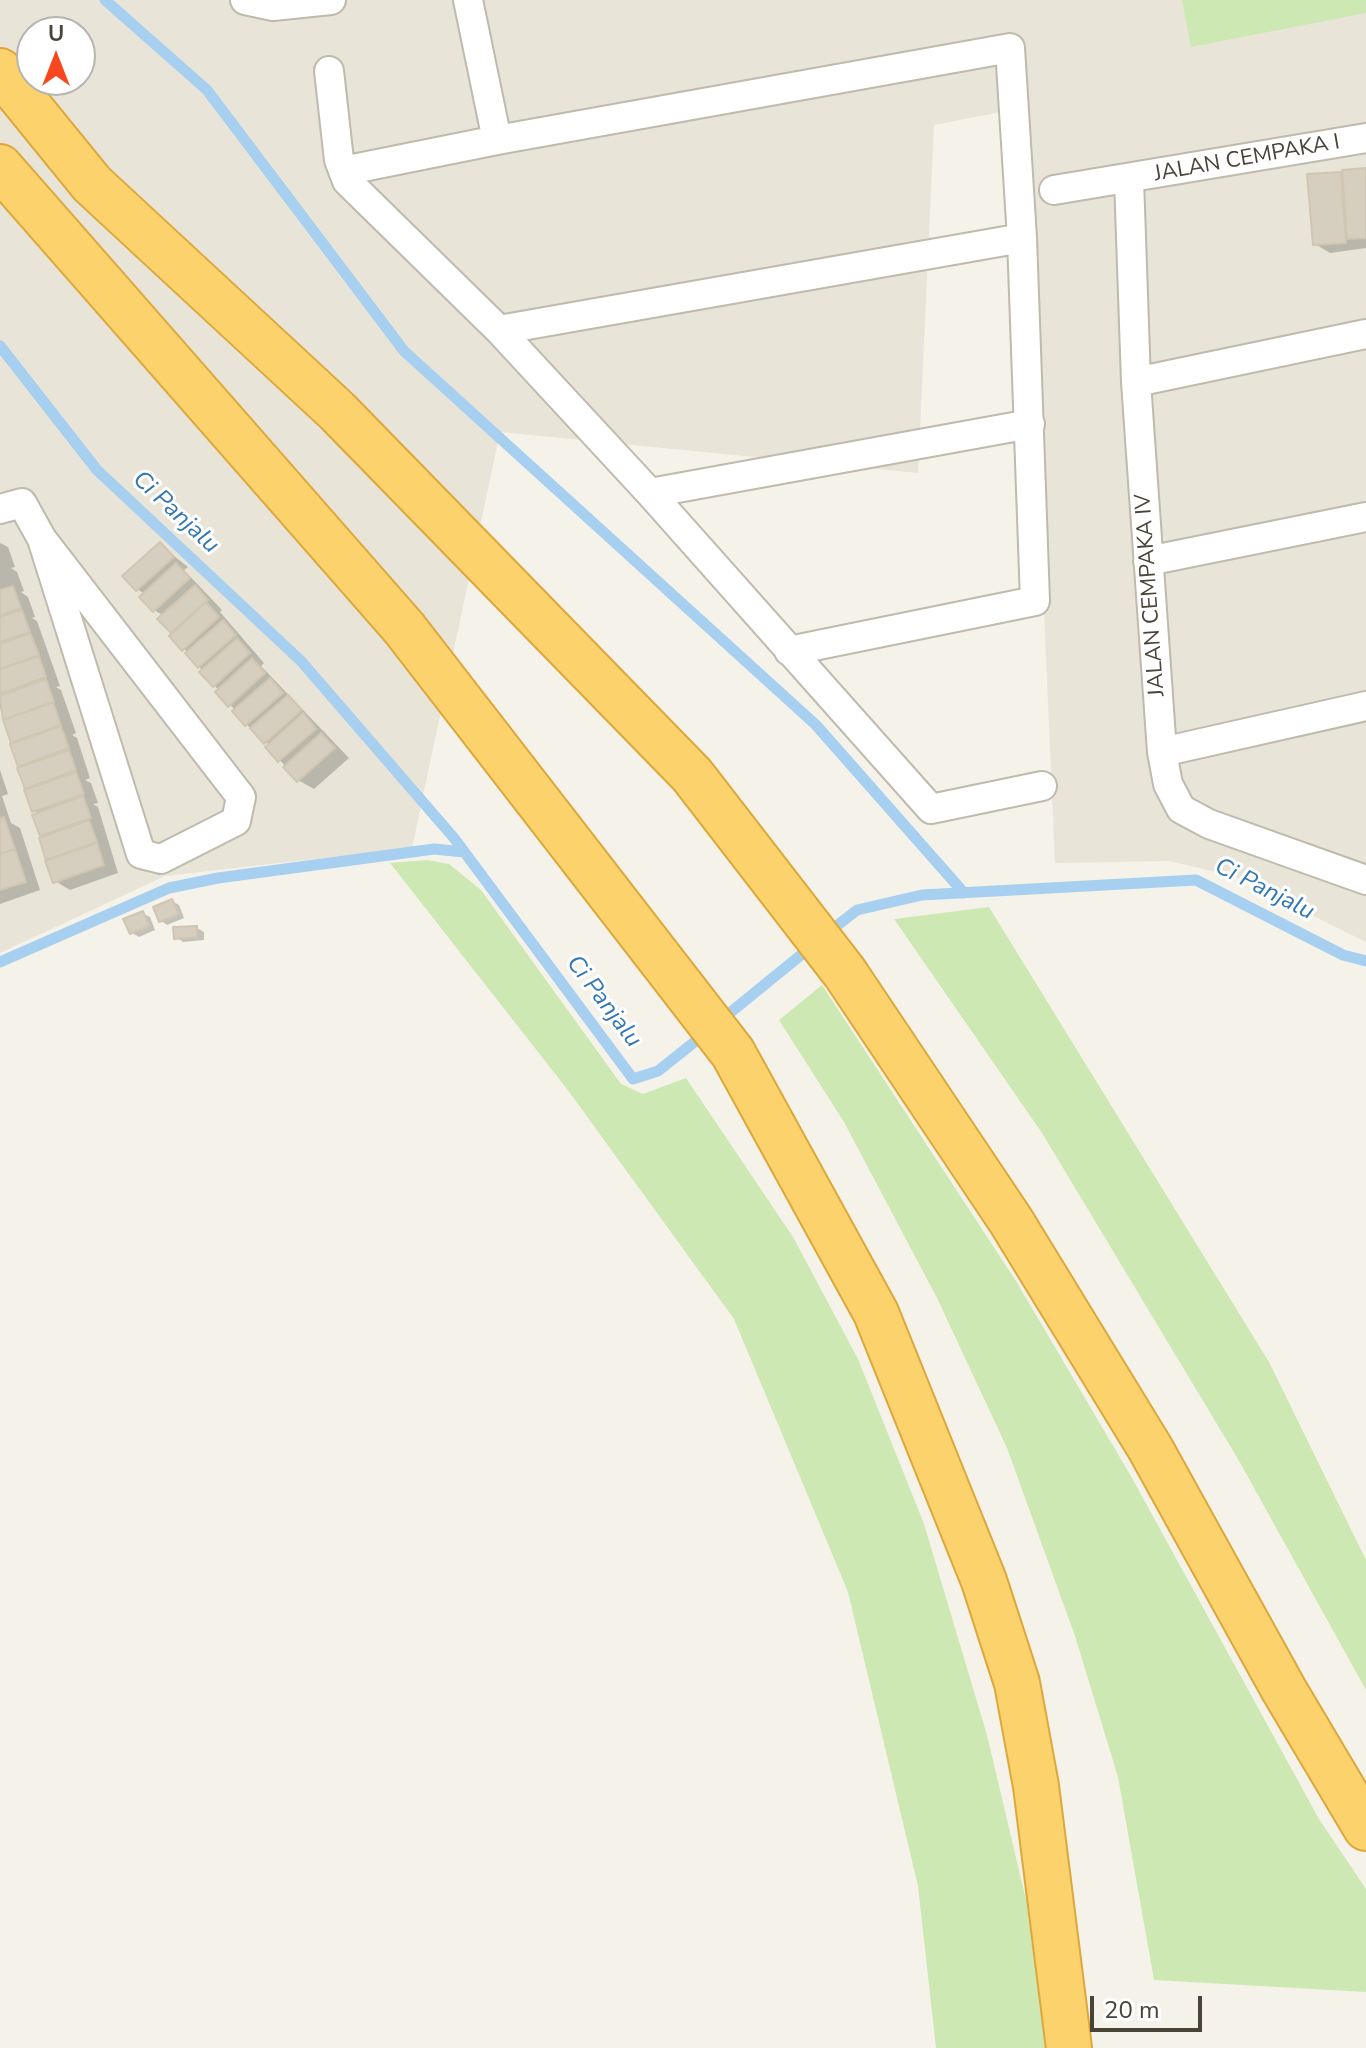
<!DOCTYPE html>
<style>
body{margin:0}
#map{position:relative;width:1366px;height:2048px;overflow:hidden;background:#f5f2ea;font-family:"Nunito Sans",sans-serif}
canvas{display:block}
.north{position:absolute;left:16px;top:16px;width:80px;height:80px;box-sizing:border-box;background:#fff;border:2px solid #b6b4af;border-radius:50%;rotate:0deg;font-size:22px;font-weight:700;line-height:32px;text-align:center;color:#494338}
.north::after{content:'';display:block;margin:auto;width:28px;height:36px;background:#f8471e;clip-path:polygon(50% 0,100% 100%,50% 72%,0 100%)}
.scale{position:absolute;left:1090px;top:1996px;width:112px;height:36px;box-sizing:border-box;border:4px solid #494338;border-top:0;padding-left:10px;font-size:24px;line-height:28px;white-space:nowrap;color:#494338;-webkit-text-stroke:6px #fff;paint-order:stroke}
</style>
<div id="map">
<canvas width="1366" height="2048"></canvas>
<div class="north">U</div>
<div class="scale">20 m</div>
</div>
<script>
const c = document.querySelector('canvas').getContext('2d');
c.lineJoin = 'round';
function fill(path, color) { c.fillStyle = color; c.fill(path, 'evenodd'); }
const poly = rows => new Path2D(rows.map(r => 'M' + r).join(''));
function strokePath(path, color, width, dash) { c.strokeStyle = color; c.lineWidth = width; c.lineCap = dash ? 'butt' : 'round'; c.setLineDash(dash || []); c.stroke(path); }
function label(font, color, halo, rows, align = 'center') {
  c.font = font + ' "Nunito Sans",sans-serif'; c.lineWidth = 6; c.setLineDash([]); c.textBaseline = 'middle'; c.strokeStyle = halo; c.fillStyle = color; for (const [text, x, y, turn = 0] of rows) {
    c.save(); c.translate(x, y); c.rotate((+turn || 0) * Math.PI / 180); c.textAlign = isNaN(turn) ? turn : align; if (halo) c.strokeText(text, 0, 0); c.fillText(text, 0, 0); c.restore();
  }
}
fill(poly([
 [0,0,1366,0,1366,942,1233,876,1169,861,1055,863,1022,108,934,125,918,473,500,432,412,848,165,876,0,953],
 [32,32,80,32,80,80,32,80]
]), '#e8e4d8');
fill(poly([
 [1182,0,1366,0,1366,13,1191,47],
 [427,860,449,864,481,890,621,1084,643,1094,686,1078,793,1237,858,1359,924,1524,987,1735,1026,1900,1046,2048,936,2048,918,1886,848,1592,734,1319,567,1089,390,863],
 [989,907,1269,1362,1366,1560,1366,1690,1238,1459,1042,1133,894,919],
 [822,985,1016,1281,1132,1478,1319,1819,1366,1889,1366,1992,1154,1980,1118,1777,1075,1636,1007,1448,937,1298,844,1122,779,1020]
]), '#cee8b3');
fill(poly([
 [1366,170,1366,248,1330,253,1315,244,1309,176],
 [0,543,8,547,15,567,11,568,17,572,24,591,21,592,28,597,35,617,32,618,37,621,60,686,56,687,61,690,76,733,72,735,77,738,90,778,85,780,91,783,98,803,93,804,98,807,118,873,70,890,55,881,35,816,40,814,34,811,31,790,26,787,0,708],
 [160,545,188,567,184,570,222,610,220,612,264,663,261,666,349,758,314,789,298,780,268,747,270,745,247,725,160,619,164,616,154,610,145,594,137,589],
 [0,770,8,794,2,796,11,823,20,828,40,890,0,904],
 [172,901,179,905,184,918,167,925,160,920],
 [142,913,150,917,155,930,139,937,132,933],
 [197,928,204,932,204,940,183,942,176,937]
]), '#0003');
strokePath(poly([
 [105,0,207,90,404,351,816,725,964,893],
 [0,346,97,470,301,661,454,838,633,1079,658,1071,707,1032],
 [825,935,857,910,922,895,1196,880,1343,955,1366,961],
 [0,962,169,888,218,878,434,849,464,852],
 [720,1021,812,946]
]), '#a7cff0', 11);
const building = poly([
 [1366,168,1366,238,1347,239,1342,170,1366,168],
 [1341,172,1346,243,1313,245,1307,174,1341,172],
 [160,542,174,557,136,591,122,576,160,542],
 [176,563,190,578,153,612,139,597,176,563],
 [195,585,208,600,171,633,157,619,195,585],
 [13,586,21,608,0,615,0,590,13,586],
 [206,602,219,617,182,651,169,636,206,602],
 [22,610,30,632,0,642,0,617,22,610],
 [223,620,236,635,198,668,185,653,223,620],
 [30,633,39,655,0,669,0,644,30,633],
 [237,638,250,653,213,687,199,672,237,638],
 [39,656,46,677,0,694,0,669,39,656],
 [252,658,265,673,228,707,215,692,252,658],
 [270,678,283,693,245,726,232,711,270,678],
 [46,679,54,702,3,720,0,696,46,679],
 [288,695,302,710,264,744,250,728,288,695],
 [53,702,61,725,11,743,3,720,53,702],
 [303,713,316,729,278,762,265,747,303,713],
 [61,726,69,748,18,767,10,744,61,726],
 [321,733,335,748,297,782,283,767,321,733],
 [69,750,76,770,25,789,17,768,69,750],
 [76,772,84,794,32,812,24,790,76,772],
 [83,796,91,818,40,836,32,815,83,796],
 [4,817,15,849,0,854,0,818,4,817],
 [89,820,97,842,46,860,39,838,89,820],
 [97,843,104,865,53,883,45,861,97,843],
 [15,849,26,882,0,890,0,854,15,849],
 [172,899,179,914,159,922,153,907,172,899],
 [143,911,149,926,130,934,123,919,143,911],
 [197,926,197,937,174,939,173,927,197,926]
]);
fill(building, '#d6cebf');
strokePath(building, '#d1c6b2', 2);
const street = poly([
 [245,0,273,6,331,0],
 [329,71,339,160,347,181,499,330,650,493,931,809,1042,786],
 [497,140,1010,48,1022,238,1035,601,789,651],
 [343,171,497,140,468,0],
 [1129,179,1136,382,1162,752,1168,784,1181,809,1209,824,1366,880],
 [1054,190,1366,138],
 [499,330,1022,238],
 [1136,382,1366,334],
 [650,493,1030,424],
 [0,509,22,503,42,539,241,797,236,821,161,859,141,854,42,539],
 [1148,561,1366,517],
 [1162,752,1366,706]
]);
const highway = poly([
 [0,71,92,184,337,411,692,775,845,973,1011,1221,1150,1448,1284,1690,1366,1828],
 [0,167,404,628,733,1053,876,1313,984,1581,1017,1683,1036,1786,1069,2048]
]);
strokePath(street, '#c0baac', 32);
strokePath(highway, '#dca83c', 48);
strokePath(street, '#fff', 28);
strokePath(highway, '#fcd26d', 44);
label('22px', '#494338', '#fff', [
 ["JALAN CEMPAKA I",1247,159,-10],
 ["JALAN CEMPAKA IV",1151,595,-94]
]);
label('italic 24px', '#3177b4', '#fff', [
 ["Ci Panjalu",175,513,43],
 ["Ci Panjalu",1264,890,27],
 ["Ci Panjalu",603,1002,53]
]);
</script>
